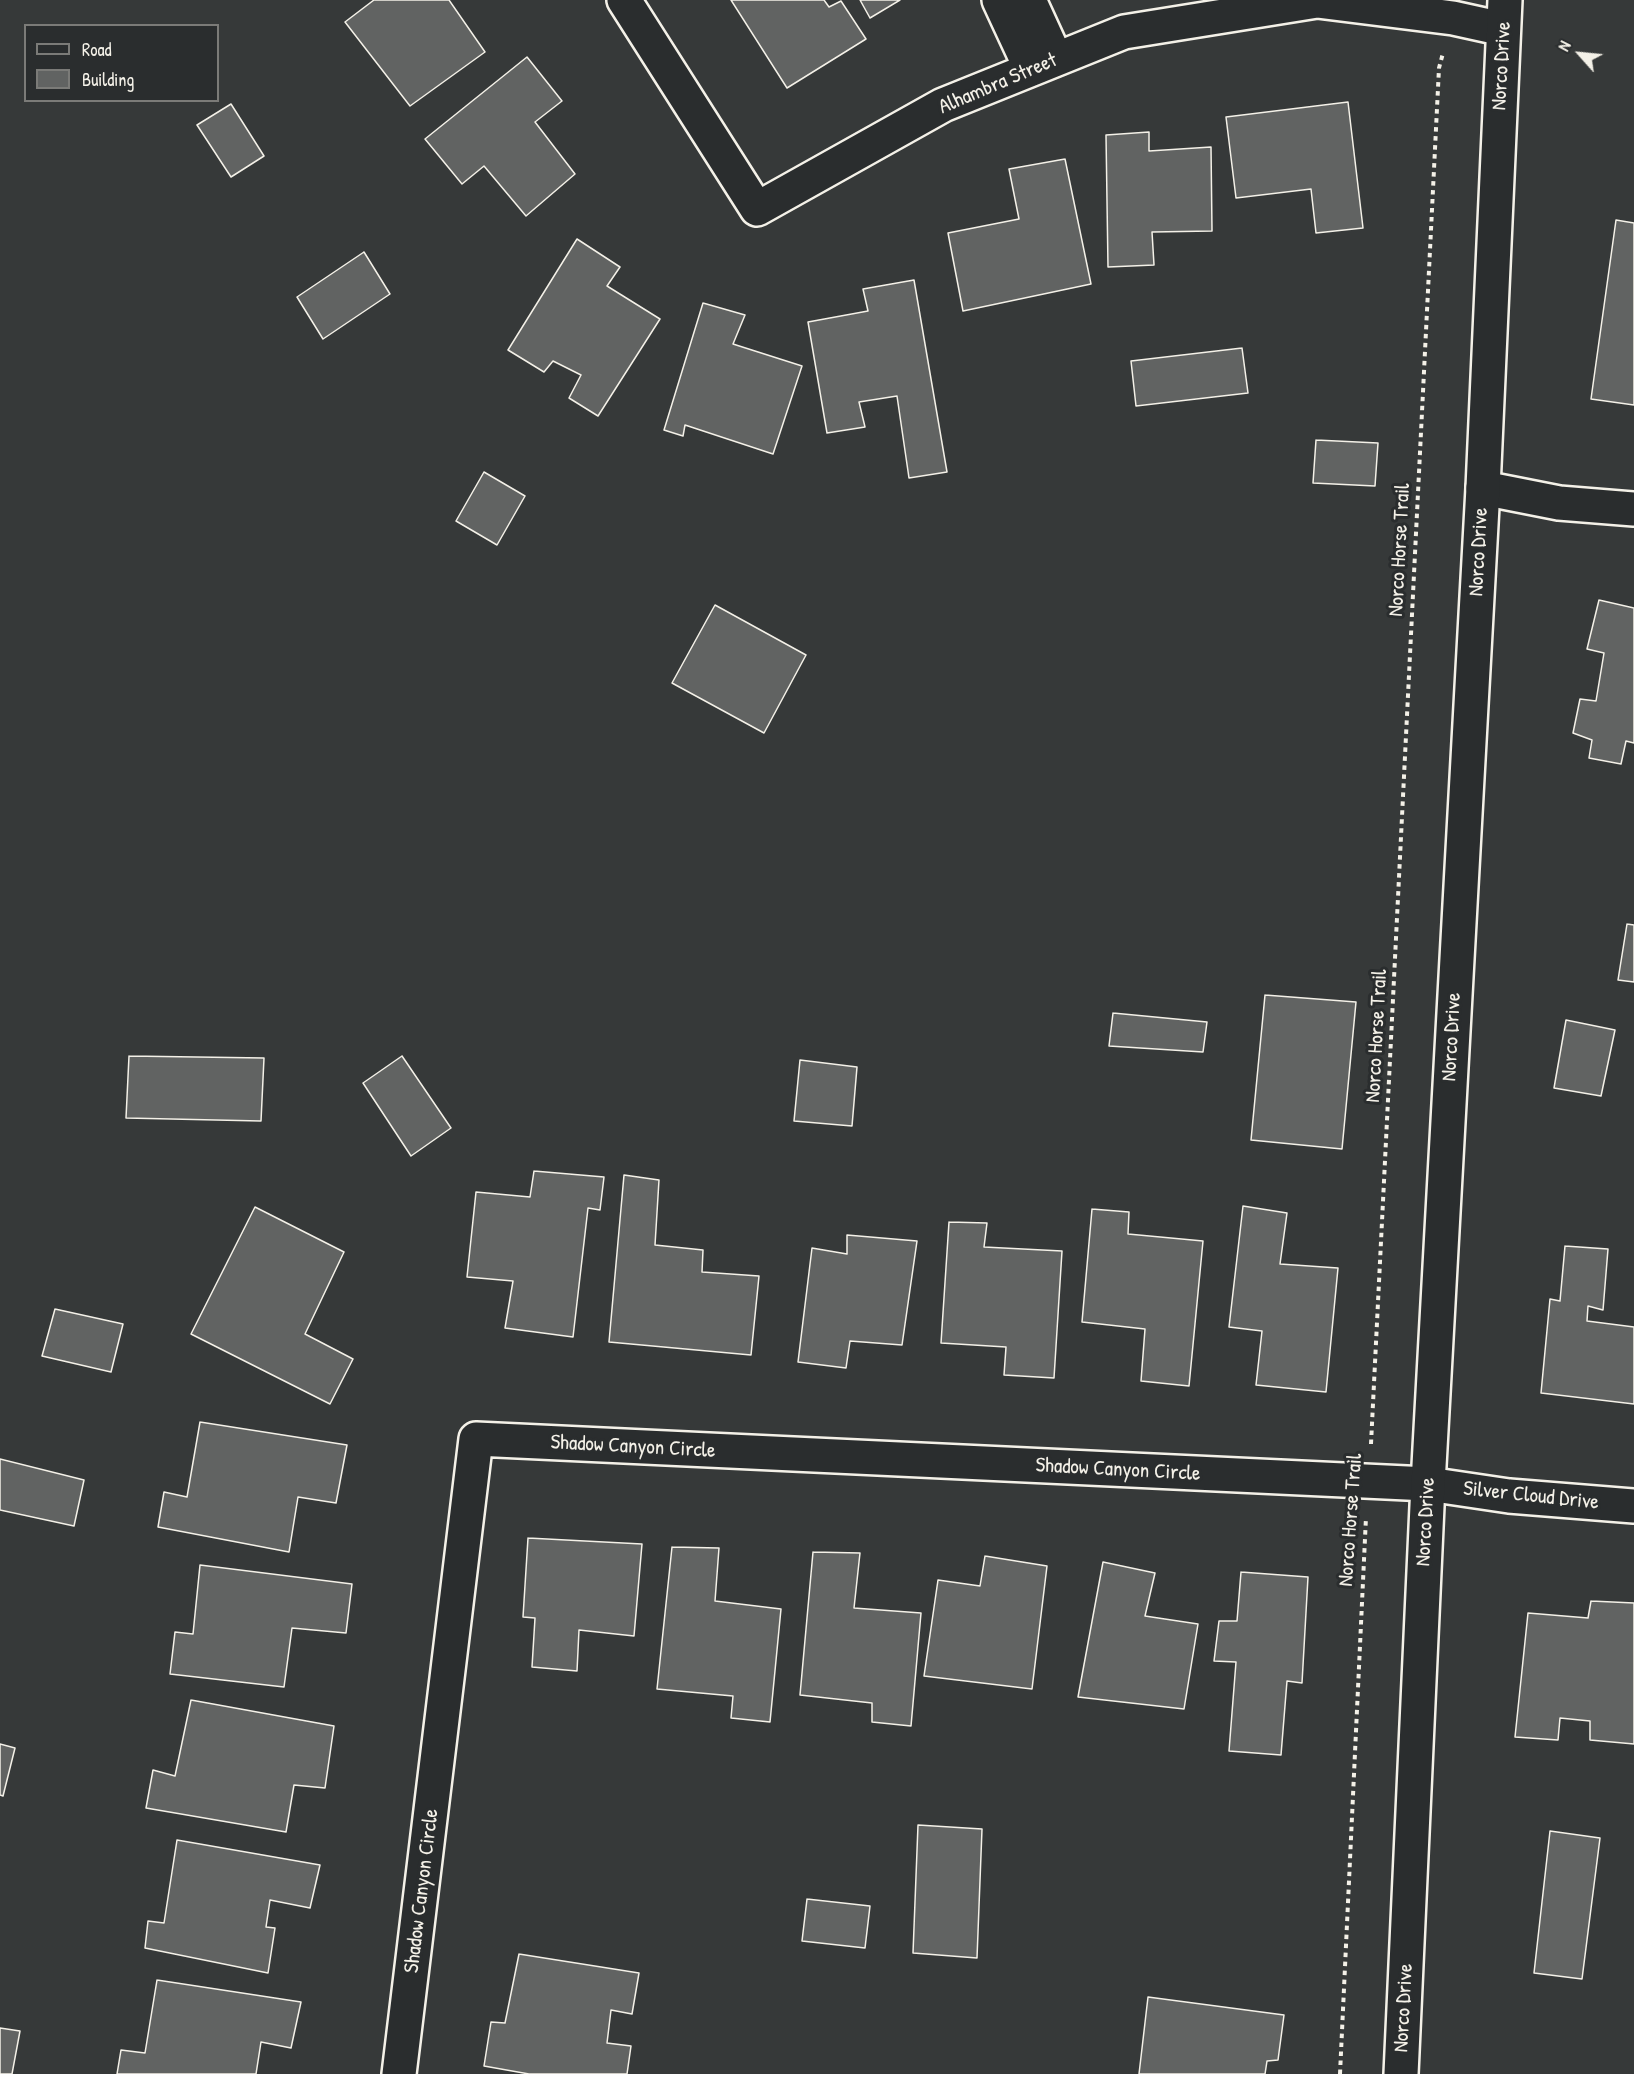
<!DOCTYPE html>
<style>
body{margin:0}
#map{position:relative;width:1634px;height:2074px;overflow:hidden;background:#363939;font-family:"Patrick Hand",sans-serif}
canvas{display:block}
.legend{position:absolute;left:24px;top:24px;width:195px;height:78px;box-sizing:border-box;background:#2a2d2e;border:2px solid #7b7b78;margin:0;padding:8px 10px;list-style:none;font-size:18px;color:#f4f1e8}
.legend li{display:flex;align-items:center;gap:12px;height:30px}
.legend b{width:30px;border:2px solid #7b7b78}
.north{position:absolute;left:1550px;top:24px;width:60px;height:60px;-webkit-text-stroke:4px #2a2d2e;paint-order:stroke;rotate:297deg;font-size:16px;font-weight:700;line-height:24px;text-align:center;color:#f4f1e8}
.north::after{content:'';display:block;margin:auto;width:21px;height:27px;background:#f4f1e8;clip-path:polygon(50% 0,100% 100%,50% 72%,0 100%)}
</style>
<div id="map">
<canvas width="1634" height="2074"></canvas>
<ul class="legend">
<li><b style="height:8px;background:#2a2d2e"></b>Road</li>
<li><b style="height:16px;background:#616362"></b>Building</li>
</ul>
<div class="north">N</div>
</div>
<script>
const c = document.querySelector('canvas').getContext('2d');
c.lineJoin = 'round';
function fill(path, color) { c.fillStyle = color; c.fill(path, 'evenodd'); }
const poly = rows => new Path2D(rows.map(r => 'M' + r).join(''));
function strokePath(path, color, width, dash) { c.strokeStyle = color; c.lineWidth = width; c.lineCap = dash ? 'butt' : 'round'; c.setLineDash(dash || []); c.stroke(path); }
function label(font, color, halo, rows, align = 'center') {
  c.font = font + ' "Patrick Hand",sans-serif'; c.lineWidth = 6; c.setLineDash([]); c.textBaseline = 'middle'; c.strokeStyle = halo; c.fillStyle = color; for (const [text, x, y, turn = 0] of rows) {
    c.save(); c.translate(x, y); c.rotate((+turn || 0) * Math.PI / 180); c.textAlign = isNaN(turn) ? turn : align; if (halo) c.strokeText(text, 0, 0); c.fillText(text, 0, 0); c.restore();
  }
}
const building = poly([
 [374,0,449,0,485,52,410,106,345,22,374,0],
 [731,0,824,0,829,7,841,1,866,39,787,88,731,0],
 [860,0,900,0,870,18,860,0],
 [527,57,562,101,535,122,575,174,526,216,484,166,462,184,425,139,527,57],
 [1348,102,1363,228,1316,233,1311,189,1236,198,1226,117,1348,102],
 [231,104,264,156,231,177,197,125,231,104],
 [1149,132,1149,151,1211,147,1212,231,1152,232,1154,265,1108,267,1106,135,1149,132],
 [1065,159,1091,284,963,311,948,233,1019,219,1009,169,1065,159],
 [1616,220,1634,223,1634,405,1591,399,1616,220],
 [577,239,620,267,607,286,660,319,598,416,569,398,581,375,553,361,544,372,508,350,577,239],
 [364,252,390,294,323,339,297,297,364,252],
 [914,280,947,472,909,478,897,396,859,402,865,427,827,433,808,322,868,311,863,289,914,280],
 [703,303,745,315,733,344,802,366,773,454,685,425,683,436,664,430,703,303],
 [1242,348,1248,393,1136,406,1131,361,1242,348],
 [1316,440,1378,443,1375,486,1313,483,1316,440],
 [484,472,525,496,497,545,456,521,484,472],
 [1599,600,1634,608,1634,743,1626,741,1621,764,1589,758,1592,740,1573,733,1580,699,1596,701,1604,653,1587,649,1599,600],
 [715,605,806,655,764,733,672,683,715,605],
 [1627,924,1634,925,1634,982,1618,980,1627,924],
 [1265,995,1356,1002,1342,1149,1251,1140,1265,995],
 [1113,1013,1207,1022,1203,1052,1109,1046,1113,1013],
 [1566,1020,1615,1030,1601,1096,1554,1088,1566,1020],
 [129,1056,264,1058,261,1121,126,1118,129,1056],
 [402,1056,451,1128,411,1156,363,1083,402,1056],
 [800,1060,857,1067,852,1126,794,1121,800,1060],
 [534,1171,604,1177,600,1210,588,1208,573,1337,505,1328,513,1281,467,1277,476,1192,530,1197,534,1171],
 [624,1175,659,1180,655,1245,703,1250,702,1272,759,1276,751,1355,609,1342,624,1175],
 [1243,1206,1287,1213,1280,1264,1338,1268,1326,1392,1256,1385,1262,1331,1229,1327,1243,1206],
 [255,1207,344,1252,305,1334,353,1359,330,1404,191,1334,255,1207],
 [1092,1209,1129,1212,1128,1234,1203,1241,1189,1386,1141,1381,1145,1329,1082,1322,1092,1209],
 [949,1222,987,1223,984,1247,1062,1251,1054,1378,1004,1375,1006,1347,941,1343,949,1222],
 [847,1235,917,1241,902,1345,850,1341,846,1368,798,1362,812,1248,847,1254,847,1235],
 [1565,1246,1608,1249,1603,1310,1588,1306,1587,1321,1634,1327,1634,1404,1541,1393,1550,1299,1560,1301,1565,1246],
 [55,1309,123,1324,111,1372,42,1356,55,1309],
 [200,1422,347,1445,336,1503,298,1497,289,1552,158,1527,164,1492,187,1497,200,1422],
 [0,1459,84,1480,74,1526,0,1510,0,1459],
 [528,1538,642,1544,634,1636,579,1630,577,1671,532,1667,535,1618,523,1617,528,1538],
 [672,1547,719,1548,715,1601,781,1609,770,1722,731,1718,733,1696,657,1689,672,1547],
 [813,1552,860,1553,854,1608,921,1613,911,1726,872,1722,872,1703,800,1695,813,1552],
 [985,1556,1047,1566,1032,1689,924,1676,938,1580,980,1586,985,1556],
 [1103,1562,1155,1573,1145,1616,1198,1624,1184,1709,1078,1697,1103,1562],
 [200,1565,352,1584,346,1633,292,1628,284,1687,170,1674,175,1632,193,1634,200,1565],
 [1241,1572,1308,1577,1302,1683,1287,1681,1281,1755,1229,1751,1236,1662,1214,1661,1219,1621,1237,1621,1241,1572],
 [1591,1601,1634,1603,1634,1744,1590,1740,1590,1721,1560,1718,1558,1740,1515,1737,1528,1613,1588,1618,1591,1601],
 [191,1700,334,1726,325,1788,294,1785,286,1832,146,1808,153,1770,175,1776,191,1700],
 [0,1744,15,1748,3,1796,0,1795,0,1744],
 [918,1825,982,1829,977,1958,913,1953,918,1825],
 [1550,1831,1600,1838,1582,1979,1534,1973,1550,1831],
 [177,1840,320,1865,310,1908,270,1900,266,1927,275,1928,268,1973,145,1948,148,1921,164,1923,177,1840],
 [807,1899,870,1906,865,1948,802,1941,807,1899],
 [519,1954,639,1973,632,2014,611,2010,607,2043,631,2046,627,2074,529,2074,484,2066,491,2022,505,2023,519,1954],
 [157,1980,301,2002,291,2048,261,2042,256,2074,117,2074,121,2050,145,2053,157,1980],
 [1148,1997,1284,2015,1278,2060,1267,2061,1265,2074,1139,2074,1148,1997],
 [0,2028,20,2031,12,2074,0,2074,0,2028]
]);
fill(building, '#616362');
strokePath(building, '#f4f1e8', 1.5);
const minor = poly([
 [624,0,757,209,943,105,1124,32,1317,1,1453,18,1503,29],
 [999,0,1031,69],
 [1029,0,1056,59],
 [1483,488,1559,503,1634,509],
 [399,2074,476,1439,1428,1484,1509,1496,1634,1506]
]);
const major = poly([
 [1401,2074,1428,1484,1483,488,1505,0]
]);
strokePath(minor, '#f4f1e8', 38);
strokePath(major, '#f4f1e8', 38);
strokePath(poly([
 [1371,1444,1439,68,1443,53],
 [1340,2074,1366,1517]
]), '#f4f1e8', 4, [4.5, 4.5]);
strokePath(minor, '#2a2d2e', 33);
strokePath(major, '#2a2d2e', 33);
label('21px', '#f4f1e8', '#2a2d2e', [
 ["Norco Drive",1502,66,-87],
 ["Alhambra Street",998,84,-23],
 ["Norco Horse Trail",1400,550,-87],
 ["Norco Drive",1479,552,-87],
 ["Norco Horse Trail",1377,1036,-87],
 ["Norco Drive",1452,1037,-87],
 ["Shadow Canyon Circle",633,1447,3],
 ["Shadow Canyon Circle",1118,1470,3],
 ["Silver Cloud Drive",1531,1496,6],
 ["Norco Horse Trail",1351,1520,-86],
 ["Norco Drive",1426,1522,-87],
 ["Shadow Canyon Circle",422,1891,-83],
 ["Norco Drive",1404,2008,-87]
]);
</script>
